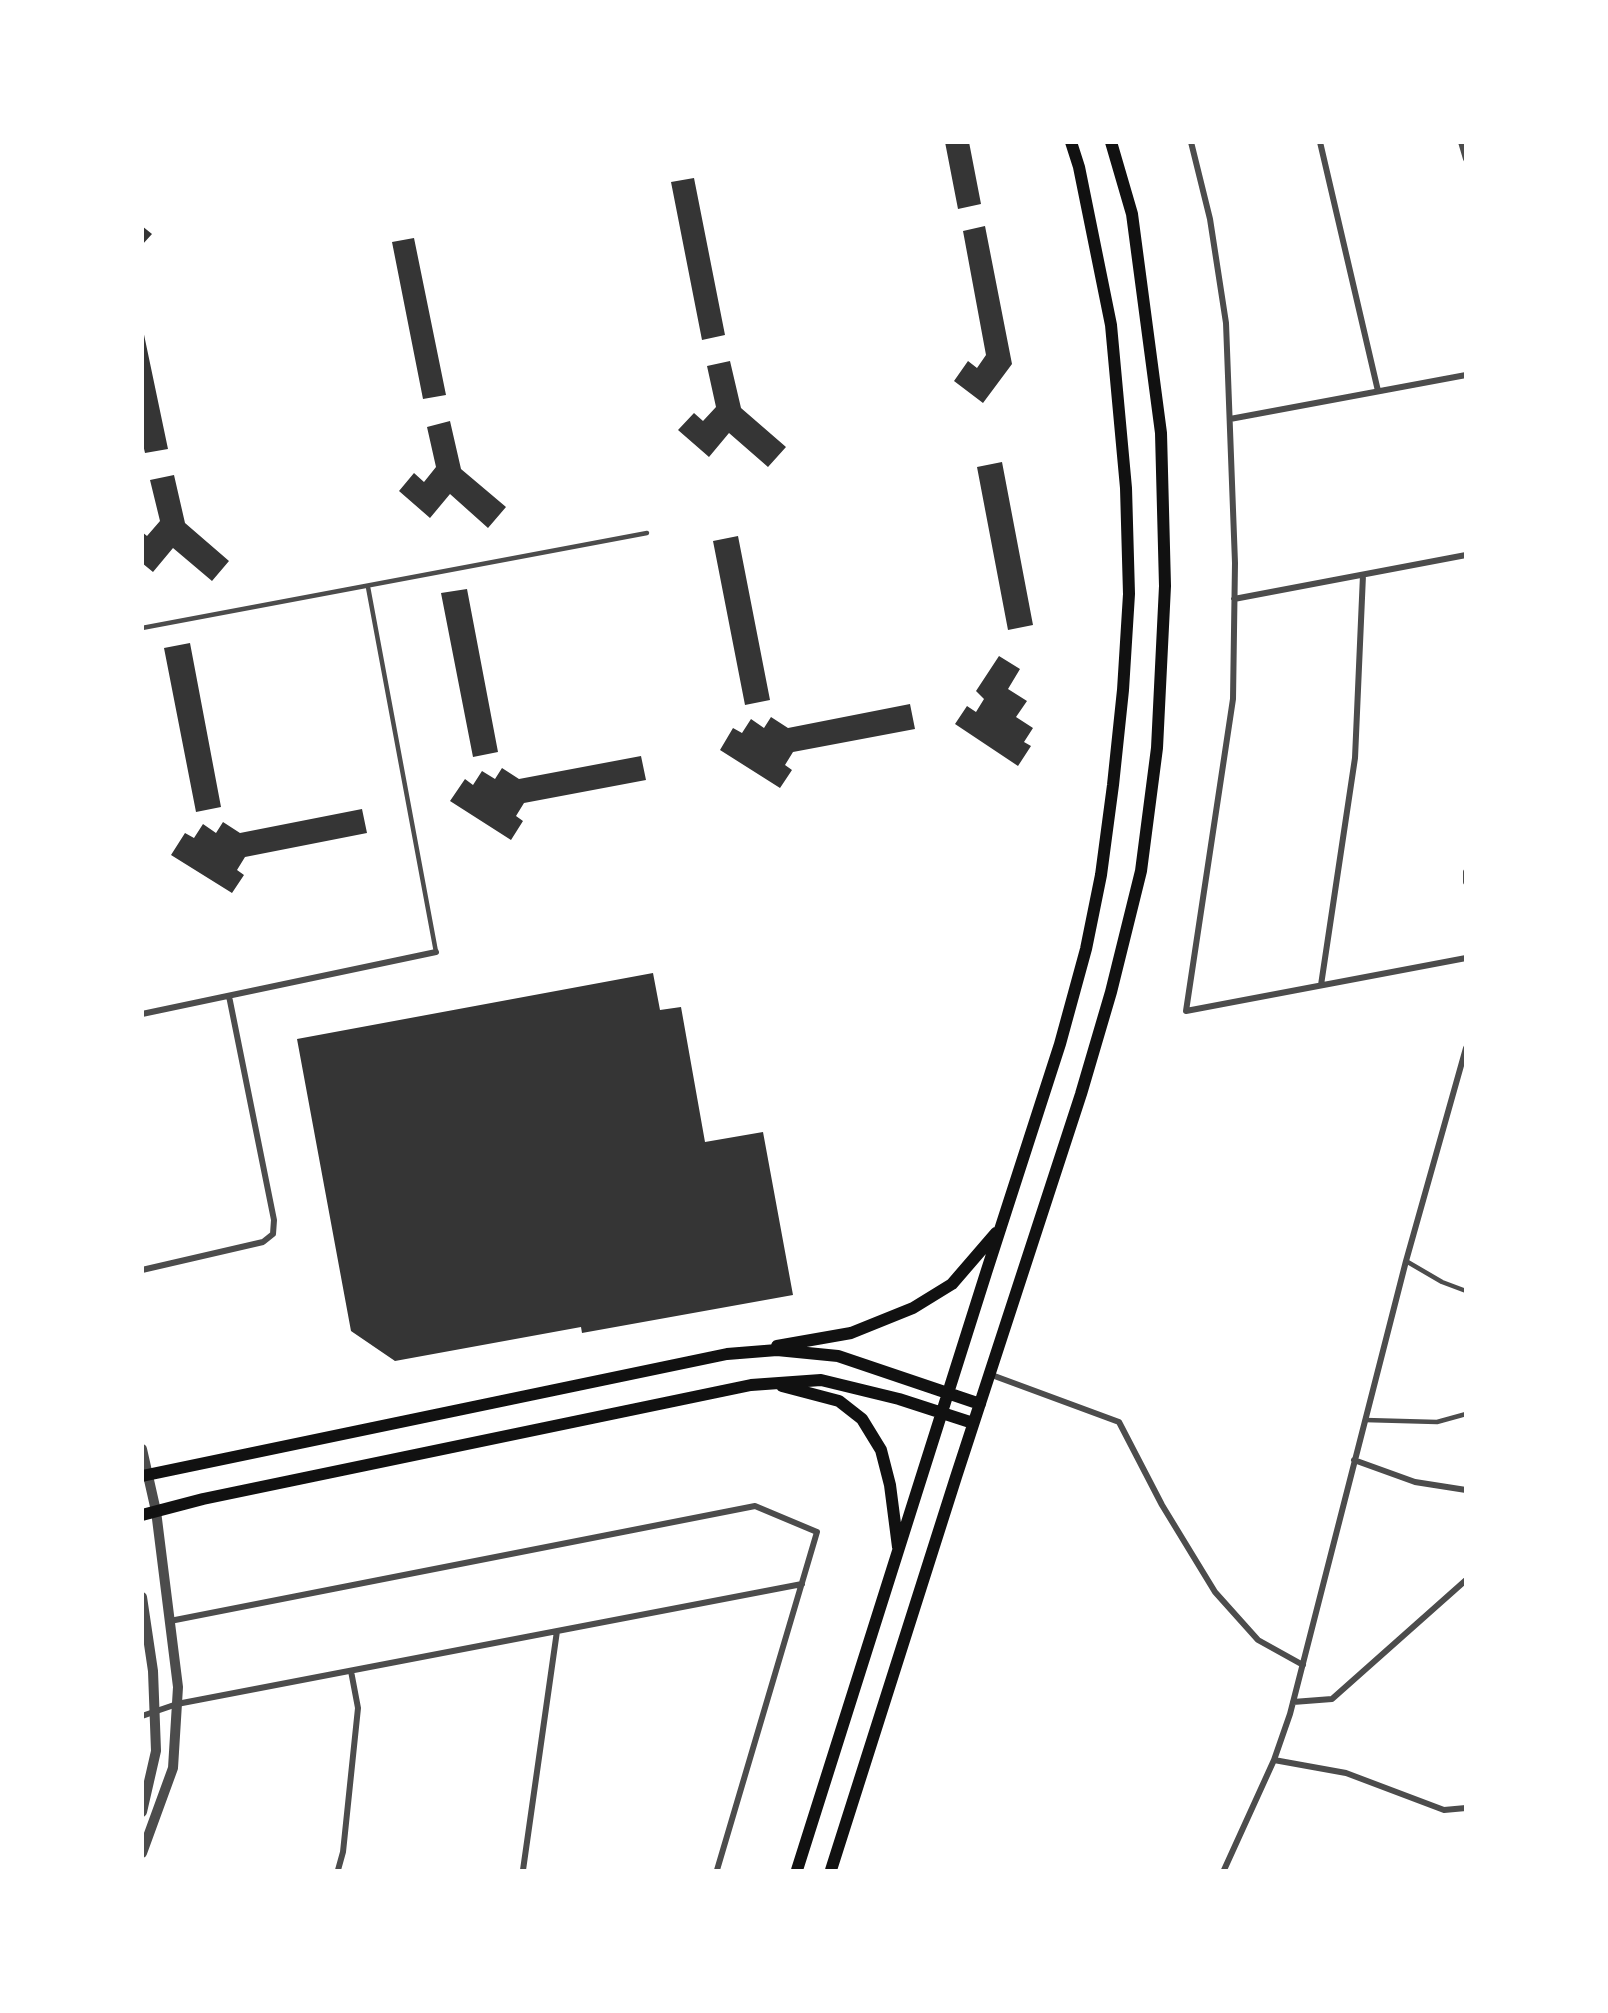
<!DOCTYPE html>
<style>
body{margin:0}
#map{position:relative;width:1608px;height:2013px;overflow:hidden;background:#fff;font-family:Spectral,serif}
canvas{display:block}
.frame{position:absolute;inset:0;border:144px solid #fff;pointer-events:none}
</style>
<div id="map">
<canvas width="1608" height="2013"></canvas>
<div class="frame"></div>
</div>
<script>
const c = document.querySelector('canvas').getContext('2d');
c.lineJoin = 'round';
function fill(path, color) { c.fillStyle = color; c.fill(path, 'evenodd'); }
const poly = rows => new Path2D(rows.map(r => 'M' + r).join(''));
function strokePath(path, color, width, dash) { c.strokeStyle = color; c.lineWidth = width; c.lineCap = dash ? 'butt' : 'round'; c.setLineDash(dash || []); c.stroke(path); }
fill(poly([
 [945,142,969,142,981,204,958,209],
 [694,178,725,335,702,340,671,182],
 [142,226,152,234,142,245],
 [985,226,1012,364,983,403,954,381,968,361,977,368,986,355,963,231],
 [414,238,446,395,423,399,392,242],
 [142,325,168,449,145,453,142,440],
 [730,361,741,408,786,447,768,467,729,433,709,457,678,430,694,413,703,421,716,407,707,366],
 [450,421,461,469,506,507,488,528,450,494,430,518,399,491,414,473,424,482,436,467,427,427],
 [1002,462,1033,625,1008,630,977,467],
 [174,475,185,523,229,561,212,581,173,548,153,572,142,563,142,532,147,536,160,521,150,480],
 [738,536,770,700,745,705,713,541],
 [467,589,498,752,473,757,441,593],
 [190,643,221,807,196,812,164,648],
 [999,656,1020,669,1008,689,1027,701,1016,717,1033,728,1024,742,1031,746,1018,766,955,724,967,706,976,712,984,699,976,691],
 [910,704,915,729,793,752,785,765,792,770,780,788,720,750,733,728,742,733,751,719,764,728,771,717,788,728],
 [641,756,646,780,524,803,516,816,523,821,511,840,450,801,465,779,473,785,482,771,495,779,502,768,519,779],
 [362,809,367,833,245,857,237,870,244,875,232,893,171,855,185,833,194,838,203,824,216,833,223,822,240,833],
 [653,973,660,1010,681,1007,705,1142,763,1132,793,1295,582,1333,581,1327,395,1361,351,1331,297,1039]
]), '#353535');
strokePath(poly([
 [368,587,436,952],
 [142,628,647,533],
 [1406,1261,1442,1282,1466,1291],
 [1365,1420,1437,1422,1466,1414]
]), '#4c4c4c', 4.5);
strokePath(poly([
 [1191,142,1210,219,1226,323,1235,563,1233,699,1186,1011,1466,958],
 [1320,142,1378,391],
 [1461,142,1466,159],
 [1230,419,1466,375],
 [1234,599,1466,555],
 [1466,872,1466,882],
 [1321,985,1355,758,1363,575],
 [142,1014,436,952],
 [142,1270,263,1242,273,1234,274,1220,229,996],
 [989,1374,1119,1422,1162,1505,1215,1592,1258,1640,1303,1665],
 [1354,1460,1415,1482,1466,1490],
 [170,1621,755,1506,817,1532,717,1870],
 [1293,1702,1332,1699,1466,1580],
 [142,1716,177,1704,802,1584],
 [1274,1760,1346,1773,1444,1810,1466,1808],
 [338,1870,343,1852,358,1708,351,1671],
 [523,1870,557,1631],
 [1224,1870,1274,1760,1290,1714,1406,1261,1466,1048]
]), '#4c4c4c', 6);
strokePath(poly([
 [142,1449,156,1511,178,1687,173,1768,142,1853],
 [142,1597,153,1671,156,1751,142,1812]
]), '#4c4c4c', 10);
strokePath(poly([
 [777,1346,851,1333,913,1308,952,1284,996,1233],
 [782,1386,839,1401,862,1419,881,1450,890,1485,898,1547],
 [142,1476,727,1354,777,1350,838,1356,980,1404],
 [142,1515,203,1499,751,1385,821,1380,899,1399,973,1423],
 [797,1870,986,1273,1060,1044,1086,949,1101,875,1113,785,1123,690,1129,594,1126,488,1111,325,1079,167,1071,142],
 [831,1870,956,1477,1081,1094,1111,992,1141,871,1157,748,1165,586,1161,433,1132,214,1111,142]
]), '#111', 12);
</script>
